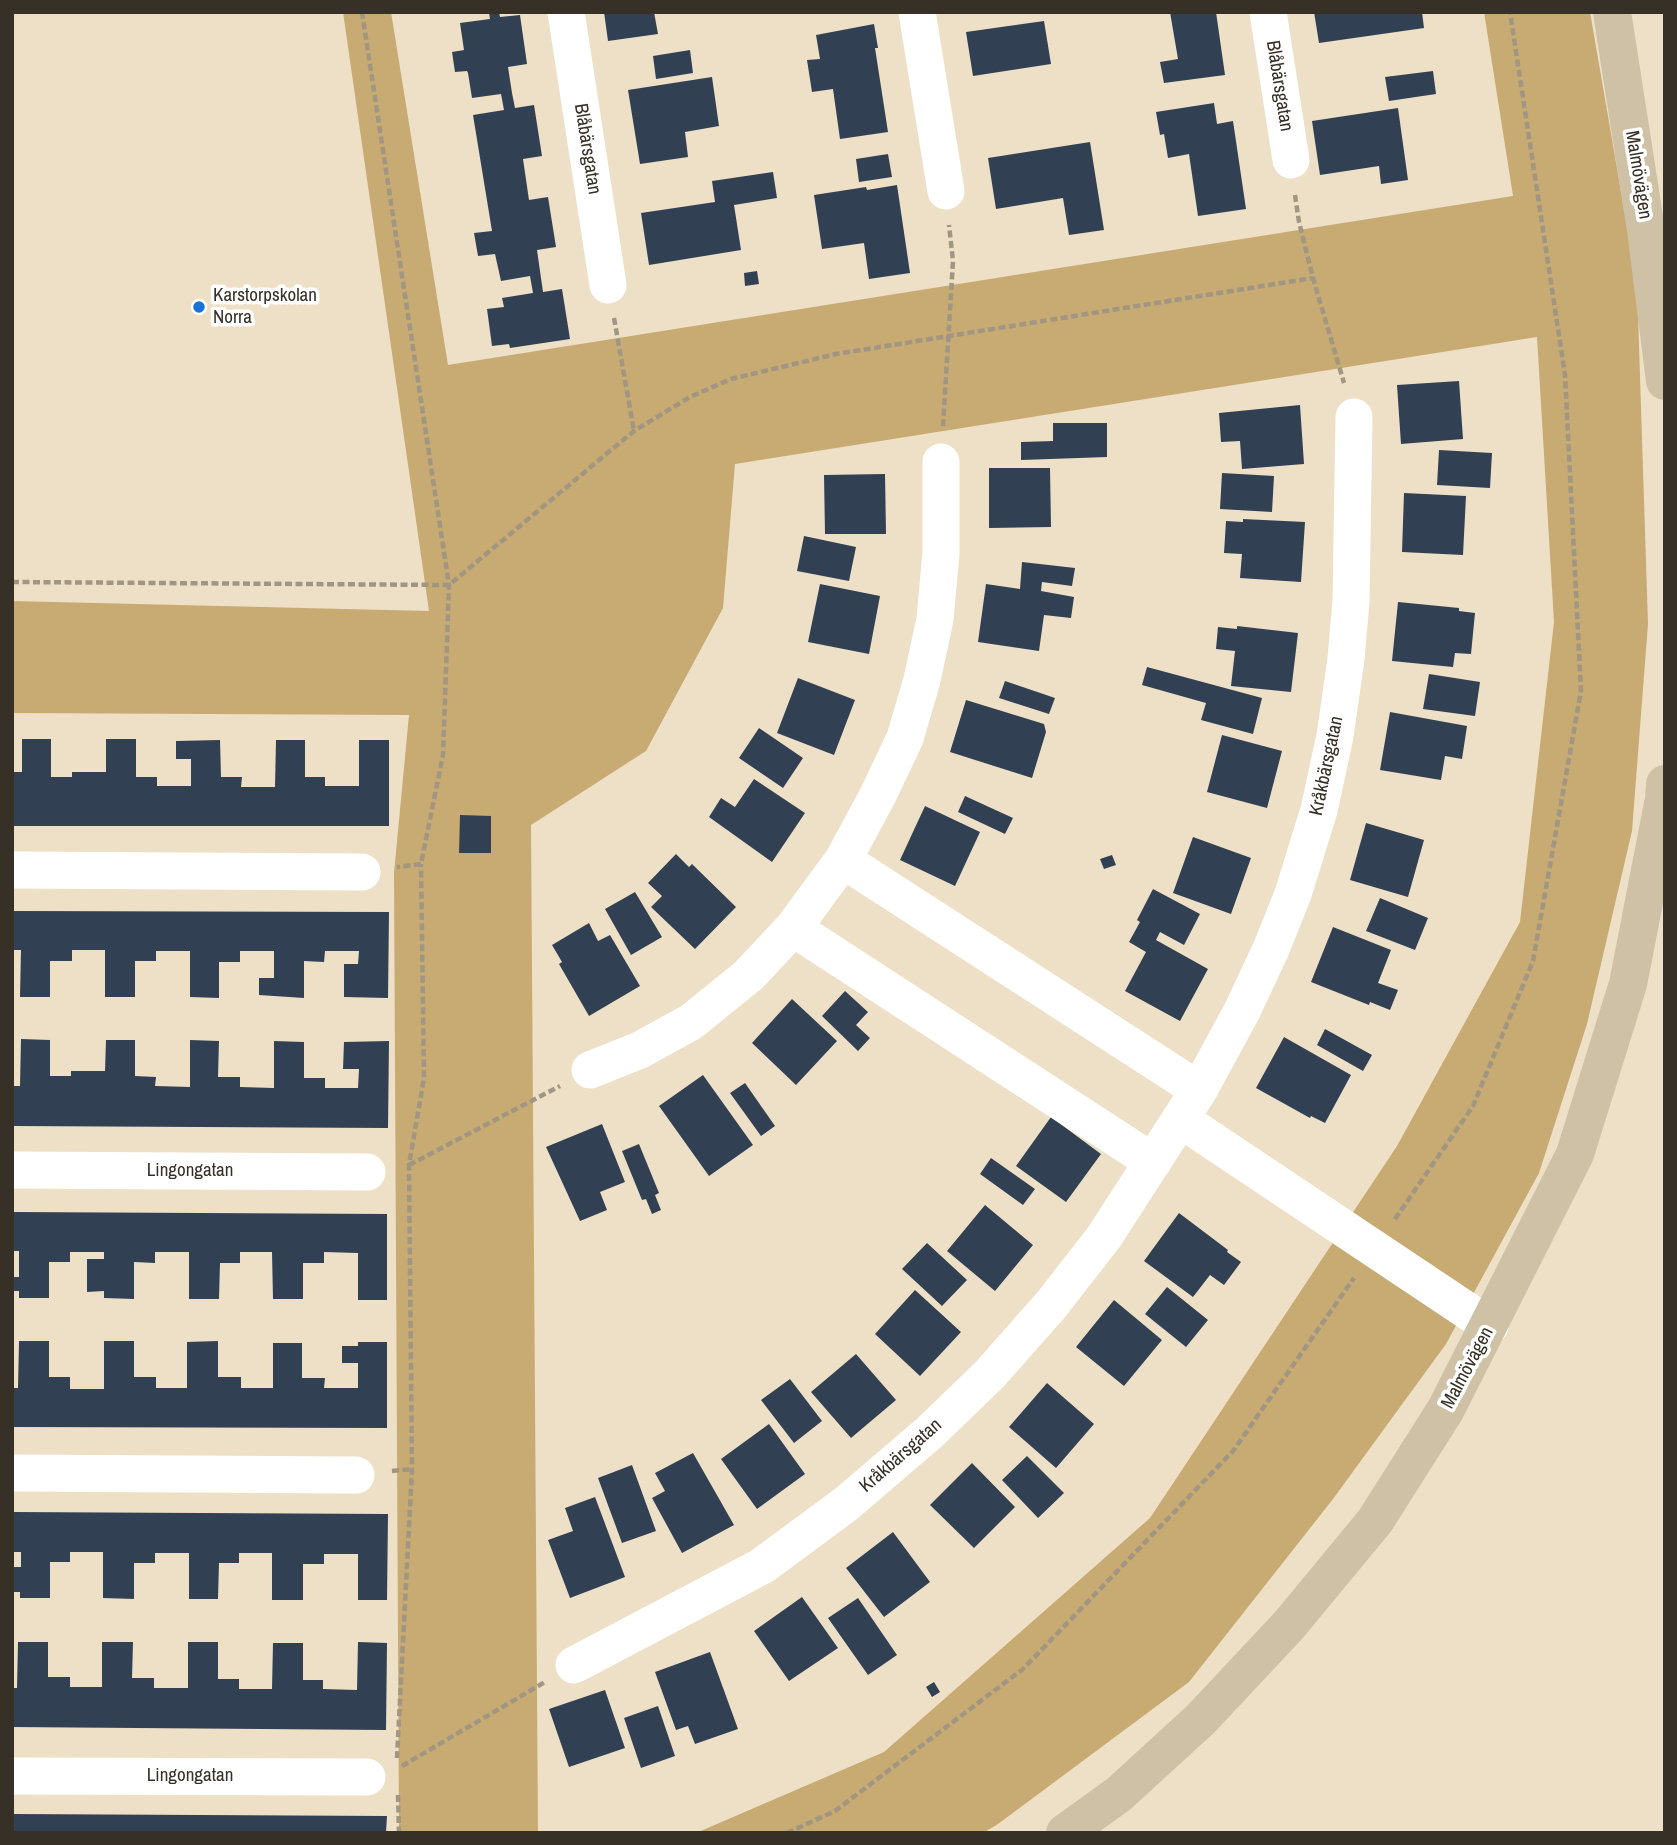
<!DOCTYPE html>
<meta charset="utf-8">
<style>
body{margin:0}
#map{position:relative;width:1677px;height:1845px;overflow:hidden;background:#eee0c6;font-family:"Archivo Narrow",sans-serif}
canvas{display:block}
.frame{position:absolute;inset:0;border:14px solid #363026;pointer-events:none}
</style>
<div id="map">
<canvas width="1677" height="1845"></canvas>
<div class="frame"></div>
</div>
<script>
const c = document.querySelector('canvas').getContext('2d');
c.lineJoin = 'round';
function fill(path, color) { c.fillStyle = color; c.fill(path, 'evenodd'); }
const poly = rows => new Path2D(rows.map(r => 'M' + r).join(''));
function strokePath(path, color, width, dash) { c.strokeStyle = color; c.lineWidth = width; c.lineCap = dash ? 'butt' : 'round'; c.setLineDash(dash || []); c.stroke(path); }
function label(font, color, halo, rows, align = 'center') {
  c.font = font + ' "Archivo Narrow",sans-serif'; c.lineWidth = 7; c.setLineDash([]); c.textBaseline = 'middle'; c.strokeStyle = halo; c.fillStyle = color; for (const [text, x, y, turn = 0] of rows) {
    c.save(); c.translate(x, y); c.rotate((+turn || 0) * Math.PI / 180); c.textAlign = isNaN(turn) ? turn : align; if (halo) c.strokeText(text, 0, 0); c.fillText(text, 0, 0); c.restore();
  }
}
fill(poly([
 [343,12,391,12,448,365,1513,196,1484,12,1590,12,1637,284,1648,624,1632,831,1587,1024,1539,1173,1446,1344,1333,1499,1189,1682,998,1824,983,1833,696,1833,884,1752,1150,1518,1397,1146,1520,922,1554,622,1537,337,735,464,723,608,646,751,531,825,538,1833,399,1833,394,873,409,715,12,713,12,601,429,611]
]), '#c8aa73');
fill(poly([
 [489,12,499,12,500,17,520,15,527,64,508,67,512,93,515,108,534,105,542,156,523,159,529,200,548,197,556,247,537,250,543,292,562,289,570,339,510,348,509,344,492,346,487,309,504,307,502,298,533,293,530,276,501,281,495,254,478,256,474,233,492,231,473,115,504,110,501,94,472,98,468,73,467,71,455,72,452,52,464,50,460,23,490,19],
 [604,12,654,12,658,34,608,41],
 [1170,12,1216,12,1225,75,1164,83,1160,62,1178,59],
 [1314,12,1422,12,1424,28,1319,43],
 [1044,21,1051,64,973,76,966,32],
 [874,24,878,48,875,48,888,132,840,139,833,89,812,92,807,60,820,59,816,35],
 [690,50,693,73,656,79,653,56],
 [1433,71,1436,94,1389,101,1385,77],
 [712,77,719,126,685,132,688,157,640,164,628,90],
 [1214,103,1217,124,1233,121,1246,209,1198,216,1189,154,1168,158,1164,134,1160,135,1156,112],
 [1398,108,1408,180,1381,184,1379,166,1320,175,1312,121],
 [1090,142,1104,230,1069,235,1063,198,996,209,988,158],
 [888,154,892,177,859,182,856,159],
 [773,172,777,198,734,205,741,250,649,265,641,213,715,202,712,181],
 [897,185,910,273,869,279,864,243,822,249,814,195,866,187,867,190],
 [757,271,759,284,745,286,744,273],
 [1459,381,1463,439,1401,444,1397,385],
 [1300,405,1304,464,1242,469,1240,441,1221,442,1219,413],
 [1053,423,1107,423,1107,457,1021,460,1021,442,1053,441],
 [1439,450,1492,453,1490,488,1437,485],
 [989,468,1050,468,1051,527,989,528],
 [1222,473,1274,476,1272,512,1220,509],
 [885,474,886,534,825,534,824,475],
 [1404,493,1466,496,1463,555,1402,552],
 [1243,519,1305,522,1301,582,1240,578,1242,554,1224,553,1226,521,1243,522],
 [804,536,856,547,849,581,797,571],
 [1022,562,1075,568,1072,586,1042,582,1041,591,1074,597,1071,618,1044,615,1039,651,978,642,986,584,1020,589],
 [820,584,880,596,869,654,808,642],
 [1398,602,1459,608,1459,611,1475,613,1471,654,1455,653,1453,667,1392,661],
 [1237,626,1298,633,1291,692,1231,686,1235,651,1216,649,1218,627,1237,629],
 [1147,667,1262,698,1253,734,1201,720,1206,703,1142,685],
 [1429,674,1480,682,1475,716,1423,709],
 [798,678,855,700,834,755,777,733],
 [1005,681,1055,698,1049,714,999,698],
 [966,700,1044,724,1046,732,1032,778,950,752],
 [1390,712,1467,726,1462,759,1445,756,1441,780,1380,770],
 [759,728,803,758,783,788,739,758],
 [1222,735,1282,751,1267,808,1207,792],
 [22,739,51,739,51,777,72,777,72,772,106,772,106,739,136,739,136,777,157,777,157,786,191,786,191,759,176,759,176,741,220,740,221,777,242,777,241,787,275,787,276,740,305,740,305,777,325,777,325,786,359,786,359,740,389,740,389,826,12,826,12,772,22,772],
 [754,779,805,813,772,862,709,817,721,798,735,807],
 [965,796,1013,818,1005,834,958,812],
 [925,806,980,832,955,886,900,860],
 [460,815,491,816,491,853,459,853],
 [1366,823,1424,840,1408,897,1350,880],
 [1193,837,1251,858,1231,914,1173,893],
 [676,854,689,867,692,864,736,907,695,949,651,907,662,896,648,883],
 [1112,855,1116,865,1104,869,1100,859],
 [1153,889,1200,914,1184,945,1160,932,1156,940,1208,969,1180,1021,1125,991,1146,952,1129,942,1140,922,1137,920],
 [635,892,662,937,631,955,605,909],
 [1380,898,1428,918,1415,950,1366,931],
 [12,911,389,912,388,998,344,997,344,964,358,964,359,951,325,951,324,962,304,961,304,998,259,995,259,978,274,978,274,951,240,951,240,962,219,962,219,998,190,997,190,951,156,951,156,961,135,961,135,997,105,997,105,950,72,950,72,961,50,961,50,997,20,997,21,950,12,950],
 [589,923,598,941,610,935,640,986,589,1016,559,964,562,962,552,945],
 [1333,927,1391,950,1378,983,1398,990,1390,1010,1370,1002,1369,1005,1311,982],
 [845,991,868,1012,856,1025,870,1038,858,1051,822,1016],
 [792,999,837,1041,796,1085,752,1043],
 [1325,1029,1372,1055,1363,1071,1317,1045],
 [1284,1037,1351,1075,1325,1123,1311,1116,1310,1118,1256,1088],
 [21,1039,50,1040,50,1076,71,1076,71,1071,105,1071,106,1040,135,1040,135,1076,156,1077,155,1086,190,1087,190,1040,219,1041,218,1077,240,1077,240,1087,274,1088,274,1041,304,1042,304,1078,325,1078,325,1088,358,1088,359,1069,343,1069,344,1042,389,1041,388,1128,12,1126,12,1086,20,1086],
 [703,1075,753,1145,709,1176,659,1106],
 [745,1083,775,1126,761,1136,730,1093],
 [1051,1117,1101,1154,1066,1202,1016,1166],
 [602,1124,625,1182,600,1192,607,1210,580,1221,546,1147],
 [639,1144,659,1193,655,1195,661,1210,652,1214,646,1199,642,1200,622,1151],
 [991,1158,1035,1189,1023,1205,980,1174],
 [985,1205,1033,1245,995,1291,947,1251],
 [12,1212,387,1214,387,1300,358,1300,358,1253,324,1252,324,1263,303,1263,303,1299,273,1299,272,1252,240,1252,240,1263,220,1263,219,1299,189,1299,189,1252,155,1252,155,1263,134,1262,134,1299,104,1298,104,1291,87,1292,87,1259,104,1259,104,1252,70,1252,70,1262,49,1262,49,1298,19,1298,19,1291,12,1291,12,1277,19,1277,19,1251,12,1251],
 [1179,1213,1228,1250,1227,1252,1241,1262,1224,1285,1210,1275,1193,1297,1144,1261],
 [927,1243,967,1280,942,1306,902,1269],
 [1167,1287,1208,1320,1186,1347,1145,1314],
 [915,1290,961,1332,920,1376,875,1334],
 [1114,1300,1162,1340,1124,1386,1076,1347],
 [19,1341,49,1341,49,1377,70,1377,70,1389,104,1389,104,1341,134,1341,134,1377,156,1377,156,1388,187,1388,187,1342,218,1341,218,1377,241,1377,241,1388,273,1388,273,1343,302,1343,302,1378,325,1378,324,1388,358,1388,358,1363,342,1363,342,1346,358,1346,358,1342,387,1342,387,1428,12,1427,12,1388,18,1388],
 [856,1354,896,1400,851,1438,811,1392],
 [790,1379,822,1421,794,1443,761,1400],
 [1047,1383,1094,1424,1056,1468,1009,1427],
 [769,1424,805,1474,757,1509,721,1459],
 [693,1453,734,1525,682,1553,652,1498,665,1491,655,1473],
 [1027,1456,1064,1493,1038,1518,1002,1480],
 [972,1463,1015,1507,974,1548,930,1505],
 [632,1465,656,1531,622,1543,598,1478],
 [595,1497,625,1577,570,1598,548,1540,573,1531,565,1508],
 [12,1512,388,1514,387,1600,358,1600,358,1554,324,1554,324,1564,303,1564,303,1600,272,1600,272,1553,239,1553,239,1563,219,1563,218,1599,189,1599,189,1553,155,1553,155,1563,134,1563,134,1599,103,1598,103,1552,70,1552,70,1562,50,1562,50,1598,20,1598,20,1592,12,1592,12,1567,21,1567,21,1552,12,1552],
 [893,1532,930,1582,884,1617,846,1568],
 [802,1597,838,1648,789,1681,754,1631],
 [858,1598,897,1655,868,1675,828,1618],
 [18,1642,48,1642,48,1677,70,1677,70,1687,102,1687,102,1642,133,1642,132,1678,154,1678,154,1688,188,1688,188,1642,218,1642,218,1679,239,1679,239,1689,272,1689,273,1643,303,1643,303,1680,323,1680,323,1689,357,1690,358,1642,387,1643,386,1730,12,1727,12,1688,17,1688],
 [710,1652,738,1729,695,1744,688,1726,676,1730,655,1672],
 [934,1682,940,1692,932,1697,926,1687],
 [605,1690,625,1748,569,1767,549,1709],
 [658,1706,675,1756,641,1768,624,1718],
 [12,1814,387,1816,386,1833,12,1833]
]), '#324053');
strokePath(poly([
 [362,12,449,585,443,755,421,864,397,867],
 [1295,195,1299,222,1313,278,1344,383],
 [614,318,634,431],
 [943,426,953,261,949,225],
 [12,582,449,585,634,431,690,397,731,379,836,354,1313,278],
 [409,1165,560,1086],
 [1395,1219,1473,1106,1533,961,1581,691,1565,375,1510,12],
 [392,1471,412,1469],
 [397,1758,412,1469,409,1165,424,1078,421,864],
 [402,1766,545,1682],
 [398,1795,399,1833],
 [787,1833,835,1811,1023,1669,1233,1451,1354,1278]
]), '#a09682', 4.5, [7, 3.5]);
strokePath(poly([
 [566,12,608,285],
 [917,12,946,191],
 [1268,12,1291,160],
 [843,860,1199,1090],
 [12,870,362,872],
 [793,928,1153,1162],
 [590,1070,640,1050,691,1022,749,975,793,928,843,860,878,795,905,738,922,680,935,619,941,553,941,462],
 [1180,1119,1490,1326],
 [12,1170,367,1172],
 [12,1473,356,1475],
 [574,1665,762,1566,846,1504,930,1432,990,1374,1051,1305,1104,1237,1199,1090,1242,1011,1271,949,1293,894,1319,810,1335,736,1346,659,1351,601,1354,417],
 [12,1776,367,1777]
]), '#fff', 37);
strokePath(poly([
 [1612,12,1646,230,1665,381],
 [1065,1833,1119,1794,1201,1719,1289,1625,1375,1521,1446,1409,1575,1154,1628,984,1664,799,1665,784]
]), '#cec1a6', 38);
for (const [x, y, r, color] of [
 [199,307,7,"#1673dc"]
]) { const dot = new Path2D(); dot.arc(x, y, r, 0, 2 * Math.PI); c.fillStyle = color; c.fill(dot); strokePath(dot, '#fff', 2.5); }
label('19px', '#363026', '#fff', [
 ["Blåbärsgatan",1279,86,81],
 ["Blåbärsgatan",587,149,81],
 ["Malmövägen",1638,175,81],
 ["Kråkbärsgatan",1327,766,-78],
 ["Lingongatan",190,1171],
 ["Malmövägen",1468,1368,-62],
 ["Kråkbärsgatan",901,1456,-41],
 ["Lingongatan",190,1776]
]);
label('19px', '#363026', '#fff', [
 ["Karstorpskolan",213,296],
 ["Norra",213,318]
], 'left');
</script>
